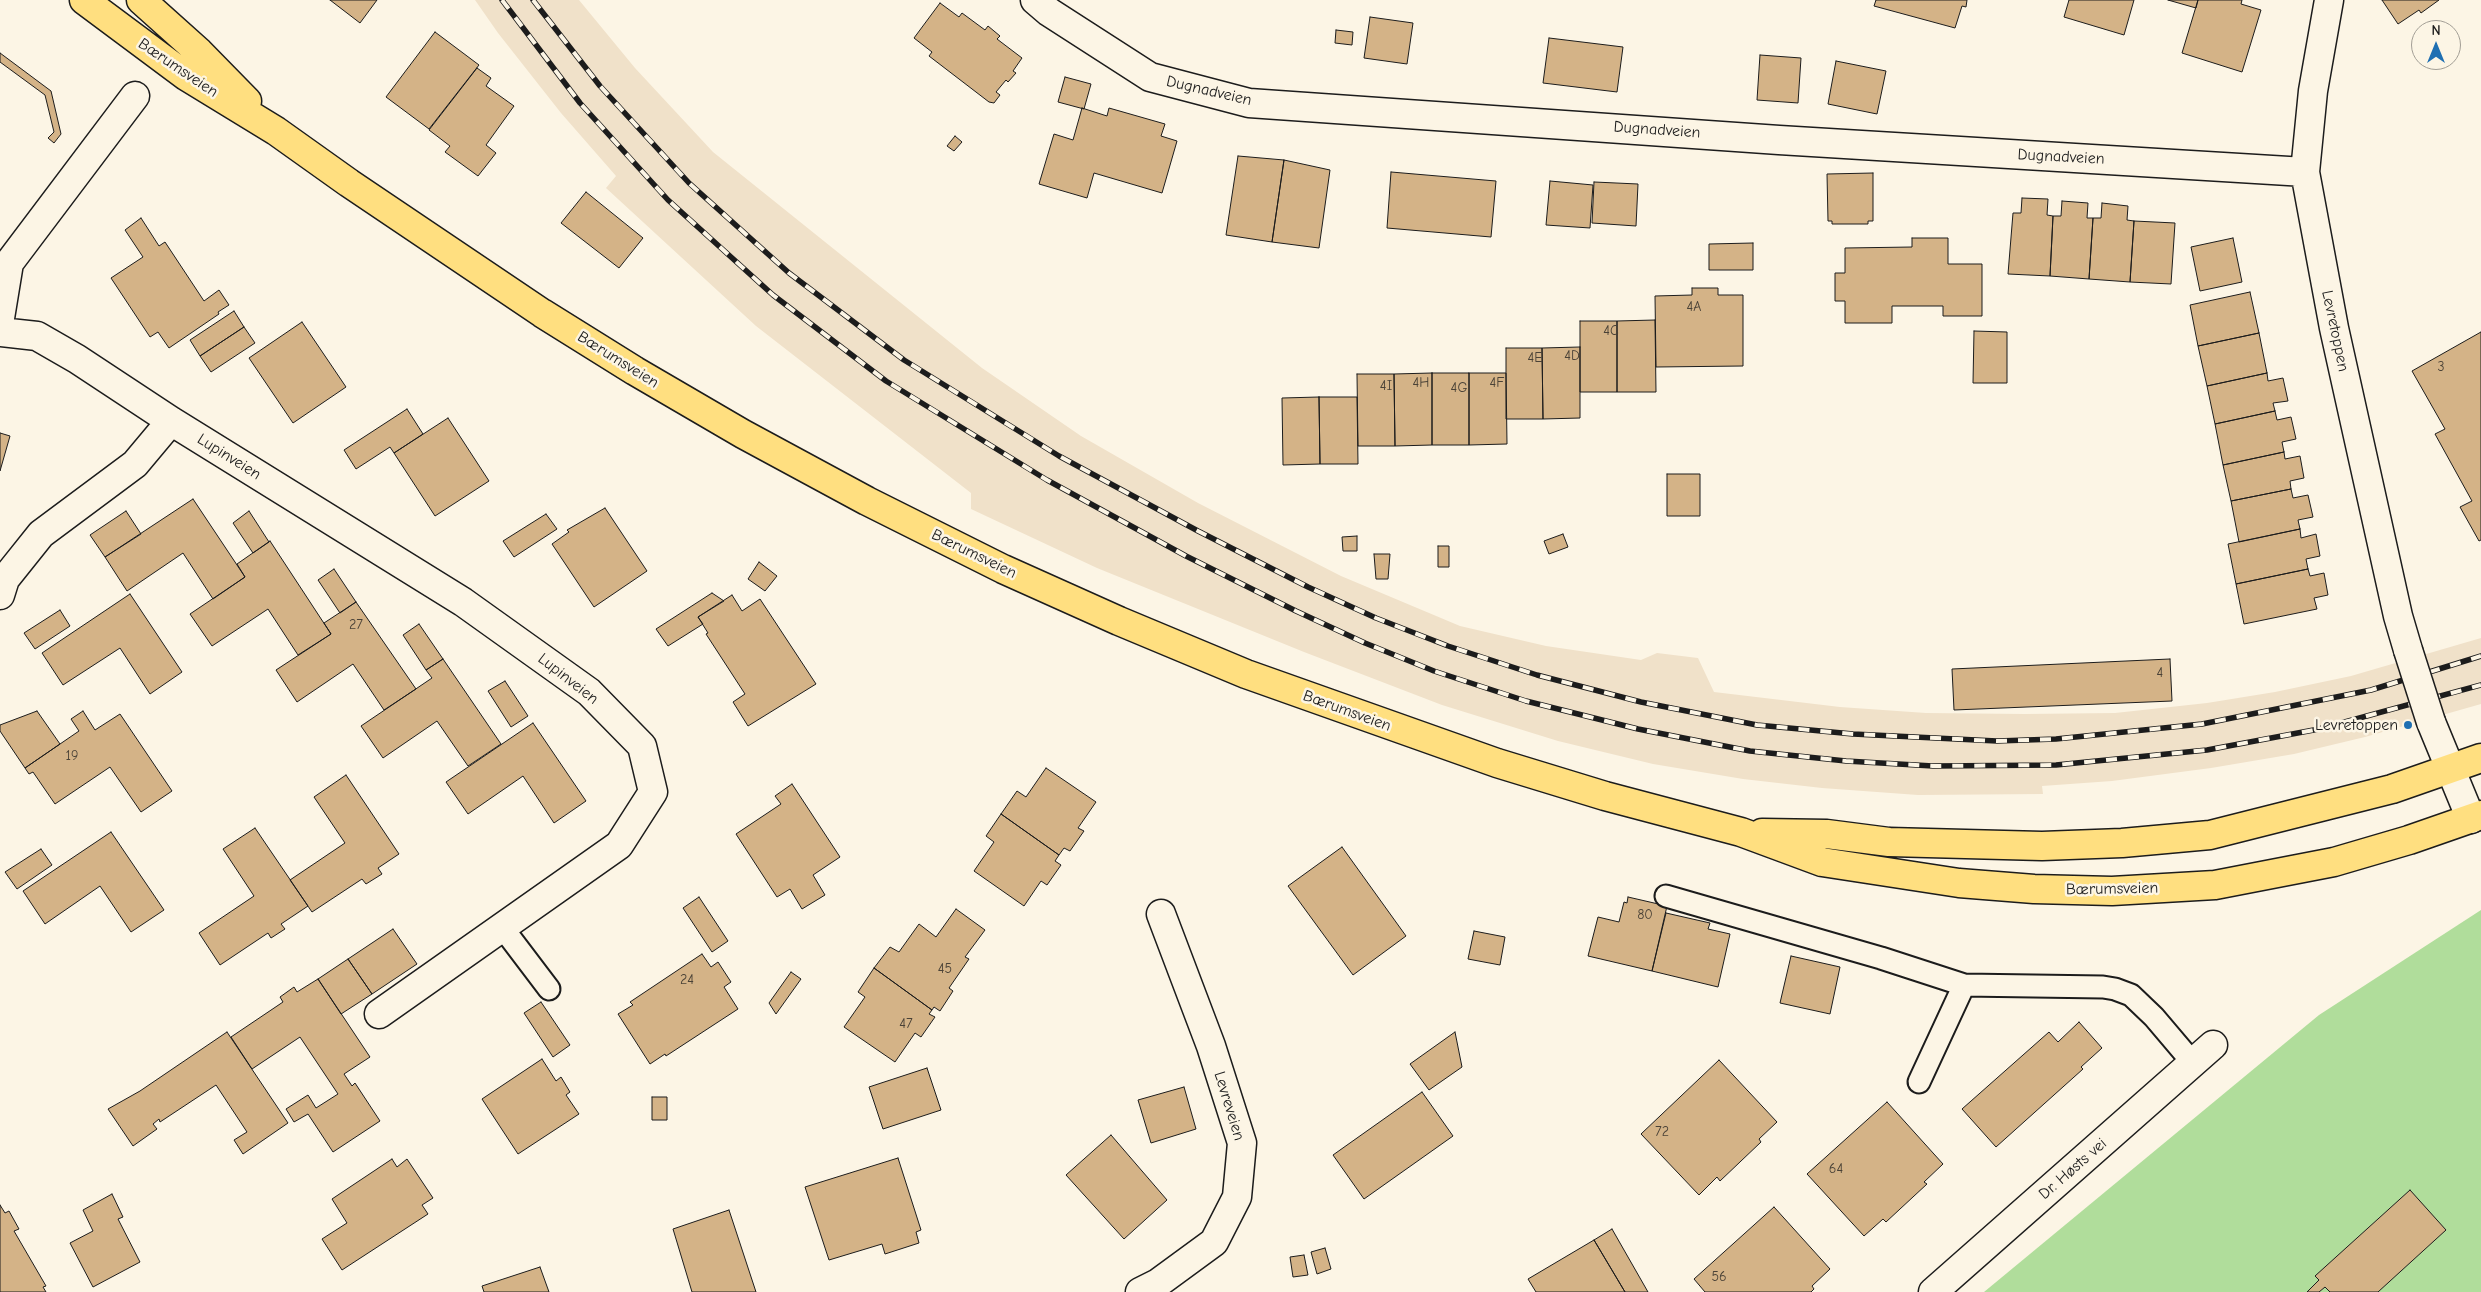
<!DOCTYPE html>
<meta charset="utf-8">
<style>
body{margin:0}
#map{position:relative;width:2481px;height:1292px;overflow:hidden;background:#fcf5e5;font-family:"Comic Neue",sans-serif}
canvas{display:block}
.north{position:absolute;left:2411px;top:20px;width:50px;height:50px;box-sizing:border-box;background:#fcf5e5;border:1px solid #a29e95;border-radius:50%;rotate:0deg;font-size:14px;font-weight:700;line-height:20px;text-align:center;color:#1c1c1c}
.north::after{content:'';display:block;margin:auto;width:18px;height:22px;background:#1f6fb2;clip-path:polygon(50% 0,100% 100%,50% 72%,0 100%)}
</style>
<div id="map">
<canvas width="2481" height="1292"></canvas>
<div class="north">N</div>
</div>
<script>
const c = document.querySelector('canvas').getContext('2d');
c.lineJoin = 'round';
function fill(path, color) { c.fillStyle = color; c.fill(path, 'evenodd'); }
const poly = rows => new Path2D(rows.map(r => 'M' + r).join(''));
function strokePath(path, color, width, dash) { c.strokeStyle = color; c.lineWidth = width; c.lineCap = dash ? 'butt' : 'round'; c.setLineDash(dash || []); c.stroke(path); }
function label(font, color, halo, rows, align = 'center') {
  c.font = font + ' "Comic Neue",sans-serif'; c.lineWidth = 5; c.setLineDash([]); c.textBaseline = 'middle'; c.strokeStyle = halo; c.fillStyle = color; for (const [text, x, y, turn = 0] of rows) {
    c.save(); c.translate(x, y); c.rotate((+turn || 0) * Math.PI / 180); c.textAlign = isNaN(turn) ? turn : align; if (halo) c.strokeText(text, 0, 0); c.fillText(text, 0, 0); c.restore();
  }
}
fill(poly([
 [475,0,579,0,635,68,713,152,982,368,1081,436,1198,503,1341,576,1460,626,1546,646,1641,660,1657,653,1698,658,1714,692,1840,707,1926,713,2025,714,2115,713,2207,703,2275,692,2351,676,2481,638,2481,704,2365,737,2294,754,2211,768,2112,781,2042,786,2043,794,1918,795,1822,788,1743,779,1653,764,1558,741,1442,705,1304,652,1097,568,971,509,971,493,756,326,606,188,616,176,561,113,498,33]
]), '#f0e1c9');
fill(poly([
 [2481,910,2481,1292,1984,1292,2319,1015]
]), '#b0dd9b');
const building = poly([
 [330,0,377,0,360,23,330,0],
 [1876,0,1967,0,1966,7,1962,6,1955,28,1874,6,1876,0],
 [2069,0,2134,0,2124,35,2064,17,2069,0],
 [2168,0,2198,0,2196,8,2168,0],
 [2198,0,2242,0,2241,4,2261,10,2242,72,2182,53,2198,0],
 [2382,0,2439,0,2421,13,2419,10,2398,24,2382,0],
 [940,3,959,17,962,13,985,30,988,26,1000,36,997,39,1022,58,1013,71,1016,73,1008,82,1006,80,996,92,1000,95,994,103,989,102,929,56,932,52,914,38,940,3],
 [1370,17,1413,23,1407,64,1364,58,1370,17],
 [1336,30,1353,32,1352,45,1335,43,1336,30],
 [435,32,479,65,429,129,386,97,435,32],
 [1549,38,1623,47,1617,92,1543,83,1549,38],
 [0,53,51,91,61,134,54,143,48,138,54,132,45,95,0,62,0,53],
 [1760,55,1801,58,1798,103,1757,100,1760,55],
 [1836,61,1886,71,1877,114,1828,104,1836,61],
 [477,68,491,78,486,86,514,106,486,145,496,153,478,176,445,152,450,146,429,130,477,68],
 [1065,77,1091,84,1084,109,1058,102,1065,77],
 [1082,108,1107,116,1109,108,1165,124,1161,136,1177,141,1162,193,1094,173,1087,198,1039,184,1054,134,1073,140,1082,108],
 [955,136,962,142,954,151,947,146,955,136],
 [1238,156,1284,160,1272,242,1226,235,1238,156],
 [1284,160,1330,170,1319,248,1272,242,1284,160],
 [1391,172,1496,181,1491,237,1387,228,1391,172],
 [1873,173,1873,221,1868,221,1868,224,1832,224,1832,221,1828,221,1827,174,1873,173],
 [1550,181,1593,185,1590,228,1546,225,1550,181],
 [1594,182,1638,184,1636,226,1592,223,1594,182],
 [586,192,643,238,619,268,561,223,586,192],
 [2022,198,2048,199,2047,215,2053,216,2050,276,2008,274,2013,213,2021,213,2022,198],
 [2062,201,2088,203,2087,218,2093,218,2089,279,2050,276,2053,216,2061,216,2062,201],
 [2102,203,2128,206,2127,220,2134,221,2130,282,2089,279,2093,218,2101,218,2102,203],
 [141,218,159,246,165,242,204,301,219,290,229,305,218,312,219,314,169,348,158,332,150,337,111,278,143,257,125,230,141,218],
 [2134,221,2175,223,2171,284,2130,282,2134,221],
 [1912,238,1948,238,1948,264,1982,264,1982,316,1943,316,1943,306,1892,306,1892,323,1845,323,1845,301,1835,301,1835,273,1845,273,1845,248,1912,247,1912,238],
 [2233,238,2242,282,2200,291,2191,247,2233,238],
 [1753,243,1753,270,1709,270,1709,244,1753,243],
 [1692,288,1718,288,1718,295,1743,295,1743,366,1656,367,1655,296,1692,295,1692,288],
 [2250,292,2259,333,2198,346,2190,305,2250,292],
 [234,311,244,327,200,356,190,340,234,311],
 [1655,320,1656,392,1617,392,1617,321,1655,320],
 [1580,321,1617,321,1617,392,1580,392,1580,321],
 [302,322,346,387,293,423,249,358,302,322],
 [244,327,255,343,211,372,200,356,244,327],
 [1974,331,2007,332,2007,383,1973,383,1974,331],
 [2481,332,2481,540,2479,541,2460,507,2472,501,2435,434,2445,429,2412,371,2481,332],
 [2259,333,2267,373,2207,386,2198,346,2259,333],
 [1580,347,1580,418,1543,419,1542,348,1580,347],
 [1506,348,1542,348,1543,419,1506,419,1506,348],
 [1432,373,1469,373,1469,445,1432,445,1432,373],
 [1432,373,1432,445,1395,446,1394,374,1432,373],
 [1469,373,1506,373,1507,444,1469,445,1469,373],
 [2267,373,2268,381,2283,378,2288,401,2273,403,2275,411,2215,424,2207,386,2267,373],
 [1357,374,1394,374,1395,446,1358,446,1357,374],
 [1319,397,1320,464,1283,465,1282,398,1319,397],
 [1319,397,1357,397,1358,464,1320,464,1319,397],
 [407,409,423,434,394,453,390,447,356,469,344,450,407,409],
 [2275,411,2277,420,2291,417,2296,439,2282,442,2284,452,2223,465,2215,424,2275,411],
 [448,418,489,481,435,516,394,453,448,418],
 [0,433,10,436,0,471,0,433],
 [2284,452,2285,459,2300,456,2304,478,2290,481,2291,489,2231,501,2223,465,2284,452],
 [1667,474,1700,474,1700,516,1667,516,1667,474],
 [2291,489,2293,498,2308,495,2313,517,2298,520,2300,529,2239,542,2231,501,2291,489],
 [193,499,245,577,213,599,183,553,127,591,105,557,193,499],
 [605,508,647,571,594,607,552,544,569,532,567,530,605,508],
 [126,511,141,534,105,557,90,535,126,511],
 [249,511,269,542,253,553,233,523,249,511],
 [546,514,557,529,514,557,503,541,546,514],
 [2300,529,2301,538,2316,534,2320,556,2306,559,2308,569,2236,584,2228,544,2300,529],
 [1563,534,1568,547,1549,554,1544,541,1563,534],
 [1357,536,1357,551,1343,551,1342,537,1357,536],
 [270,541,331,634,298,655,268,609,212,646,190,614,245,577,237,564,270,541],
 [1438,546,1449,546,1449,567,1438,567,1438,546],
 [1374,554,1390,554,1388,579,1376,579,1374,554],
 [759,562,777,576,765,591,748,579,759,562],
 [334,569,356,602,340,613,318,580,334,569],
 [2308,569,2310,576,2324,573,2328,595,2314,598,2317,609,2244,624,2236,584,2308,569],
 [712,593,724,601,698,617,703,624,668,646,656,629,712,593],
 [130,594,182,672,150,694,120,648,63,685,42,653,130,594],
 [732,595,742,611,760,599,816,684,748,726,733,702,745,694,706,634,708,633,698,617,732,595],
 [356,602,416,689,384,710,353,664,297,702,276,670,331,634,324,623,356,602],
 [60,610,70,626,35,649,24,633,60,610],
 [419,624,443,659,426,670,403,635,419,624],
 [443,659,501,744,468,766,437,721,383,758,361,726,432,678,426,670,443,659],
 [2170,659,2172,701,1954,710,1952,669,2170,659],
 [505,681,528,716,511,727,488,691,505,681],
 [37,711,60,744,25,768,0,731,0,725,37,711],
 [83,711,95,730,120,714,172,791,141,812,110,767,55,804,33,772,29,774,25,768,79,731,71,719,83,711],
 [533,723,586,801,554,823,523,776,468,814,446,782,533,723],
 [1046,768,1096,802,1078,828,1084,831,1070,851,1064,848,1059,855,1001,814,1017,791,1026,797,1046,768],
 [346,775,399,854,378,868,382,874,366,884,362,879,312,912,290,880,345,843,314,797,346,775],
 [792,784,840,857,813,875,825,895,802,909,790,889,777,897,736,834,781,804,775,796,792,784],
 [1001,814,1059,855,1055,861,1061,865,1047,885,1041,881,1024,906,974,871,994,842,986,836,1001,814],
 [255,828,308,906,281,924,285,929,271,938,268,933,220,965,199,933,254,896,223,849,255,828],
 [111,832,164,910,131,932,100,886,45,924,23,891,111,832],
 [1342,847,1406,936,1353,975,1288,886,1342,847],
 [41,849,52,865,17,889,5,872,41,849],
 [699,897,728,941,712,952,683,908,699,897],
 [1628,897,1667,906,1652,971,1588,956,1598,917,1619,922,1624,902,1627,903,1628,897],
 [956,909,985,930,965,957,969,959,949,988,953,991,940,1011,934,1007,932,1010,874,968,890,947,899,952,919,924,936,937,956,909],
 [1666,913,1710,923,1708,929,1730,934,1718,987,1652,971,1666,913],
 [393,929,417,964,372,994,348,959,393,929],
 [1474,931,1505,937,1500,965,1468,959,1474,931],
 [702,954,711,967,718,962,731,982,724,987,738,1009,666,1056,665,1054,650,1064,618,1014,633,1005,630,1002,702,954],
 [1791,956,1840,967,1830,1014,1780,1003,1791,956],
 [348,959,372,994,341,1014,318,979,348,959],
 [874,968,932,1010,929,1014,935,1017,921,1037,915,1033,895,1062,844,1027,865,997,858,992,874,968],
 [791,972,801,979,776,1014,769,1003,791,972],
 [318,979,370,1057,344,1074,352,1086,355,1083,380,1121,333,1152,308,1114,294,1122,286,1109,308,1095,316,1108,338,1094,300,1037,252,1069,231,1037,283,1002,280,997,294,987,297,992,318,979],
 [541,1002,570,1045,553,1057,524,1013,541,1002],
 [2079,1022,2102,1048,2081,1067,2083,1069,1996,1147,1962,1109,2049,1032,2058,1042,2079,1022],
 [227,1032,288,1123,243,1154,234,1140,247,1132,216,1085,160,1122,159,1119,153,1124,157,1129,133,1146,108,1109,140,1091,227,1032],
 [1455,1032,1462,1067,1429,1090,1410,1064,1455,1032],
 [542,1059,556,1081,561,1077,570,1092,566,1095,579,1114,518,1154,482,1099,542,1059],
 [1719,1060,1777,1122,1759,1139,1761,1142,1720,1181,1717,1177,1699,1195,1641,1134,1719,1060],
 [927,1068,941,1110,883,1129,869,1087,927,1068],
 [1184,1087,1196,1129,1151,1143,1138,1100,1184,1087],
 [1422,1092,1453,1136,1364,1199,1333,1155,1422,1092],
 [652,1097,667,1097,667,1120,652,1120,652,1097],
 [1887,1102,1943,1164,1924,1182,1927,1184,1886,1222,1883,1219,1864,1236,1807,1174,1887,1102],
 [1111,1135,1167,1200,1124,1239,1066,1175,1111,1135],
 [898,1158,921,1230,916,1232,919,1243,885,1254,882,1244,829,1260,805,1187,898,1158],
 [392,1159,397,1167,407,1159,433,1198,422,1205,428,1214,342,1270,322,1239,347,1223,332,1199,392,1159],
 [2410,1190,2446,1230,2378,1292,2330,1292,2325,1287,2319,1292,2307,1292,2319,1280,2315,1276,2410,1190],
 [112,1194,123,1217,118,1219,140,1262,93,1287,70,1243,93,1231,83,1210,112,1194],
 [0,1205,5,1213,9,1211,19,1229,14,1231,46,1286,43,1287,46,1292,0,1292,0,1205],
 [1774,1207,1830,1269,1812,1286,1814,1289,1811,1292,1705,1292,1694,1279,1774,1207],
 [729,1210,756,1292,692,1292,673,1229,729,1210],
 [1612,1229,1648,1292,1625,1292,1594,1240,1612,1229],
 [1594,1240,1625,1292,1536,1292,1528,1279,1594,1240],
 [1325,1248,1331,1269,1317,1274,1311,1252,1325,1248],
 [1304,1255,1308,1275,1293,1277,1290,1257,1304,1255],
 [540,1267,549,1292,484,1292,482,1286,540,1267]
]);
fill(building, '#d4b387');
strokePath(building, '#1c1c1c', 1);
const service = poly([
 [1666,896,1881,958,1964,985,2103,987,2115,989,2131,995,2154,1017,2193,1063],
 [502,927,549,989],
 [1919,1082,1964,985]
]);
const minor = poly([
 [1035,0,1049,12,1150,77,1249,103,1779,140,2305,172],
 [2329,0,2313,91,2305,172,2334,328,2398,616,2408,650],
 [0,318,9,263,135,96],
 [0,332,37,336,77,359,171,421,463,602,589,692,642,746,653,792,619,845,379,1014],
 [0,595,5,579,41,534,135,464,171,421],
 [2431,722,2471,819],
 [1140,1292,1158,1283,1214,1242,1237,1197,1242,1143,1211,1046,1161,914],
 [1933,1292,2213,1045]
]);
const primary = poly([
 [84,0,186,76,276,131,349,183,542,313,635,371,743,434,867,501,1003,569,1119,621,1246,674,1497,763,1605,796,1741,832,1822,862,1959,883,2034,889,2112,891,2215,885,2334,862,2409,840,2481,815],
 [141,0,199,52,247,101],
 [1762,833,1827,834,1889,842,2042,846,2122,843,2210,835,2392,789,2481,758]
]);
strokePath(service, '#1c1c1c', 25);
strokePath(minor, '#1c1c1c', 31);
strokePath(primary, '#1c1c1c', 31);
strokePath(service, '#fcf5e5', 21);
strokePath(minor, '#fcf5e5', 28);
strokePath(primary, '#ffdf80', 28);
const rail = poly([
 [502,0,580,103,668,200,773,295,886,381,1047,480,1186,556,1296,611,1365,643,1434,671,1526,701,1638,729,1750,751,1846,761,1933,766,2056,765,2207,750,2319,729,2481,685],
 [533,0,600,86,689,183,789,273,904,360,1059,456,1198,531,1308,587,1376,618,1448,646,1537,675,1641,702,1757,725,1853,734,1997,741,2056,739,2202,724,2371,690,2481,656]
]);
strokePath(rail, '#1c1c1c', 5.5);
strokePath(rail, '#fcf5e5', 4, [11]);
const minorBridge = poly([
 [2408,650,2431,722]
]);
strokePath(minorBridge, '#1c1c1c', 31, []);
strokePath(minorBridge, '#fcf5e5', 28);
for (const [x, y, r, color] of [
 [2408,725,5,"#1f6fb2"]
]) { const dot = new Path2D(); dot.arc(x, y, r, 0, 2 * Math.PI); c.fillStyle = color; c.fill(dot); strokePath(dot, '#fcf5e5', 2); }
label('14px', '#4a4237', null, [
 ["4A",1694,307],
 ["4C",1611,331],
 ["4D",1572,356],
 ["4E",1535,358],
 ["3",2441,367],
 ["4H",1421,383],
 ["4F",1497,383],
 ["4I",1386,386],
 ["4G",1459,388],
 ["27",356,625],
 ["4",2160,673],
 ["19",72,756],
 ["80",1645,915],
 ["45",945,969],
 ["24",687,980],
 ["47",906,1024],
 ["72",1662,1132],
 ["64",1836,1169],
 ["56",1719,1277]
]);
label('16px', '#1c1c1c', '#fcf5e5', [
 ["Bærumsveien",178,68,34],
 ["Dugnadveien",1209,91,13],
 ["Dugnadveien",1657,130,4],
 ["Dugnadveien",2061,157,3],
 ["Levretoppen",2335,331,78],
 ["Bærumsveien",618,360,32],
 ["Lupinveien",229,457,32],
 ["Bærumsveien",974,554,26],
 ["Lupinveien",568,679,38],
 ["Bærumsveien",1347,711,20],
 ["Bærumsveien",2112,889,-1],
 ["Levreveien",1229,1106,73],
 ["Dr. Høsts vei",2073,1169,-41]
]);
label('16px', '#1c1c1c', '#fcf5e5', [
 ["Levretoppen",2398,725]
], 'right');
</script>
